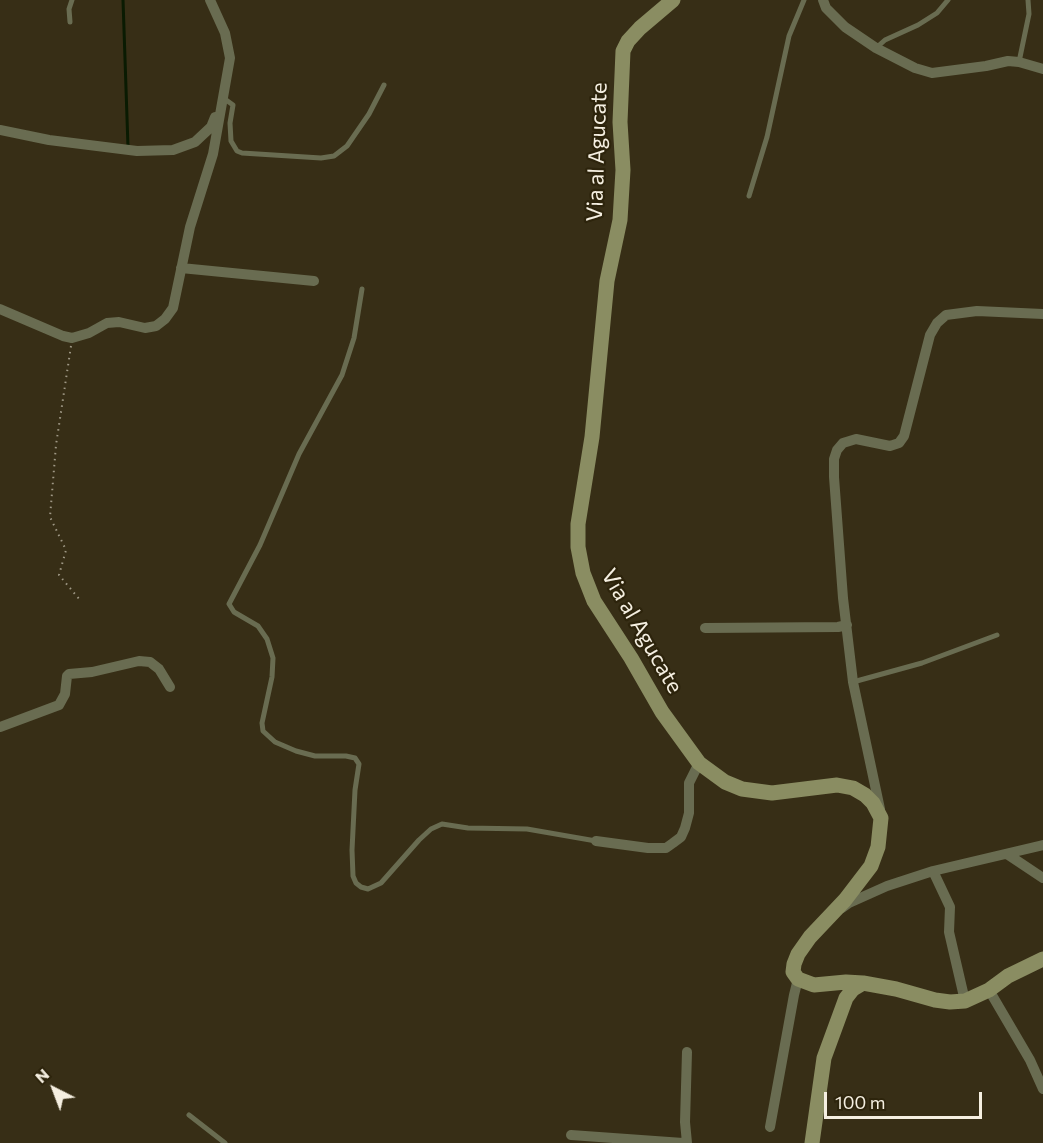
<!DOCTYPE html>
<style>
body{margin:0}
#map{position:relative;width:1043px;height:1143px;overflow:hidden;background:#372e16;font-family:Commissioner,sans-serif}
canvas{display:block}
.north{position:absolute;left:24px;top:1059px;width:60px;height:60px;-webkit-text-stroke:4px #2d240c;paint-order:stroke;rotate:318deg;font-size:16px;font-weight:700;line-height:24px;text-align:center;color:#f5efe1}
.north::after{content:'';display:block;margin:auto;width:21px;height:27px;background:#f5efe1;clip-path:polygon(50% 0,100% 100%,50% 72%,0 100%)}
.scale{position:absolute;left:824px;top:1092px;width:158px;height:27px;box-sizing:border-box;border:3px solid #f5efe1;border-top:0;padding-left:8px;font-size:18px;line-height:21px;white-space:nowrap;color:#f5efe1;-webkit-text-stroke:4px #2d240c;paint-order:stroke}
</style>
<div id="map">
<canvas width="1043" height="1143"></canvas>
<div class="north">N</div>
<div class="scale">100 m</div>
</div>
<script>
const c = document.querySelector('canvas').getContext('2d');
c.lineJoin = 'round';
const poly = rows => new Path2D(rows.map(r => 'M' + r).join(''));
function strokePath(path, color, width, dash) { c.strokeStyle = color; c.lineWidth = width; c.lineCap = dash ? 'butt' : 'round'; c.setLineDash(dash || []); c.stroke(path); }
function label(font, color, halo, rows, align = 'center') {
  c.font = font + ' Commissioner,sans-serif'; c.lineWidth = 4.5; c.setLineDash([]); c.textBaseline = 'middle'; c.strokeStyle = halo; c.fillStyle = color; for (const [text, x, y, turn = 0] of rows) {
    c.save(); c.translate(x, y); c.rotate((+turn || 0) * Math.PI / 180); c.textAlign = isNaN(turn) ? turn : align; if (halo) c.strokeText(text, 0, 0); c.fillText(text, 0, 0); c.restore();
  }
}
strokePath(poly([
 [123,0,128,147]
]), '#0a1b02', 3);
strokePath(poly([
 [71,346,56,445,50,517,66,550,59,575,80,600]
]), '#9f9885', 2, [1.5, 4.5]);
strokePath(poly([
 [70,22,69,9,72,0],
 [876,48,885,40,918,25,937,13,948,0],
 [1019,62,1029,14,1028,0],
 [222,97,233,105,230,123,231,141,237,151,242,153,321,158,334,156,347,146,369,114,384,85],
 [749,196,767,137,789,36,804,0],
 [362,289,354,338,342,375,299,454,260,545,229,604,234,612,258,626,267,639,273,658,272,677,262,723,263,731,275,742,296,751,315,756,346,756,355,758,359,764,355,790,352,850,353,876,356,883,361,887,368,889,381,883,419,840,431,829,442,824,468,828,527,829,596,841],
 [853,682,922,663,997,635],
 [189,1115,225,1143]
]), '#696c51', 5);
strokePath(poly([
 [823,0,826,8,845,27,876,48,915,68,932,73,986,66,1008,61,1019,62,1043,69],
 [0,130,49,140,137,151,173,150,195,142,211,127,215,117],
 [181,268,314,281],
 [0,309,63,336,72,338,89,333,107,323,119,322,145,328,156,326,165,319,173,308,190,227,213,154,230,58,225,33,210,0],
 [705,628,838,627,847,625],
 [0,727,59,705,65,694,67,676,69,674,92,672,139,661,150,662,159,669,170,687],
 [880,809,853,682,843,598,834,477,834,459,837,450,843,443,856,439,890,446,899,443,904,436,930,335,937,323,946,315,977,311,1043,314],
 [596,841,648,848,666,848,673,843,681,837,685,828,689,813,689,783,699,763],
 [1007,854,1043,878],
 [933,871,950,907,949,932,965,1001],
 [842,908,849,903,887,886,933,871,1043,845],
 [989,990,1030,1060,1043,1089],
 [770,1127,794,995,798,979],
 [571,1135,683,1143],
 [687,1143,685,1122,687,1052]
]), '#696c51', 10);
strokePath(poly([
 [673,0,640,28,628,41,623,51,620,122,623,170,620,220,607,281,592,437,578,524,578,547,583,573,594,601,631,658,662,712,699,763,725,782,742,789,772,793,837,785,853,788,865,795,873,803,881,818,878,847,871,866,845,900,810,937,798,954,794,964,793,972,798,979,814,985,846,982,863,983,896,989,935,1000,950,1002,965,1001,989,990,1008,976,1043,959],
 [812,1143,824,1058,846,998,853,989,863,983]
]), '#8a8d62', 15);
label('22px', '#f5efe1', '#2d240c', [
 ["Via al Agucate",597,152,-88],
 ["Via al Agucate",642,631,60]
]);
</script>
